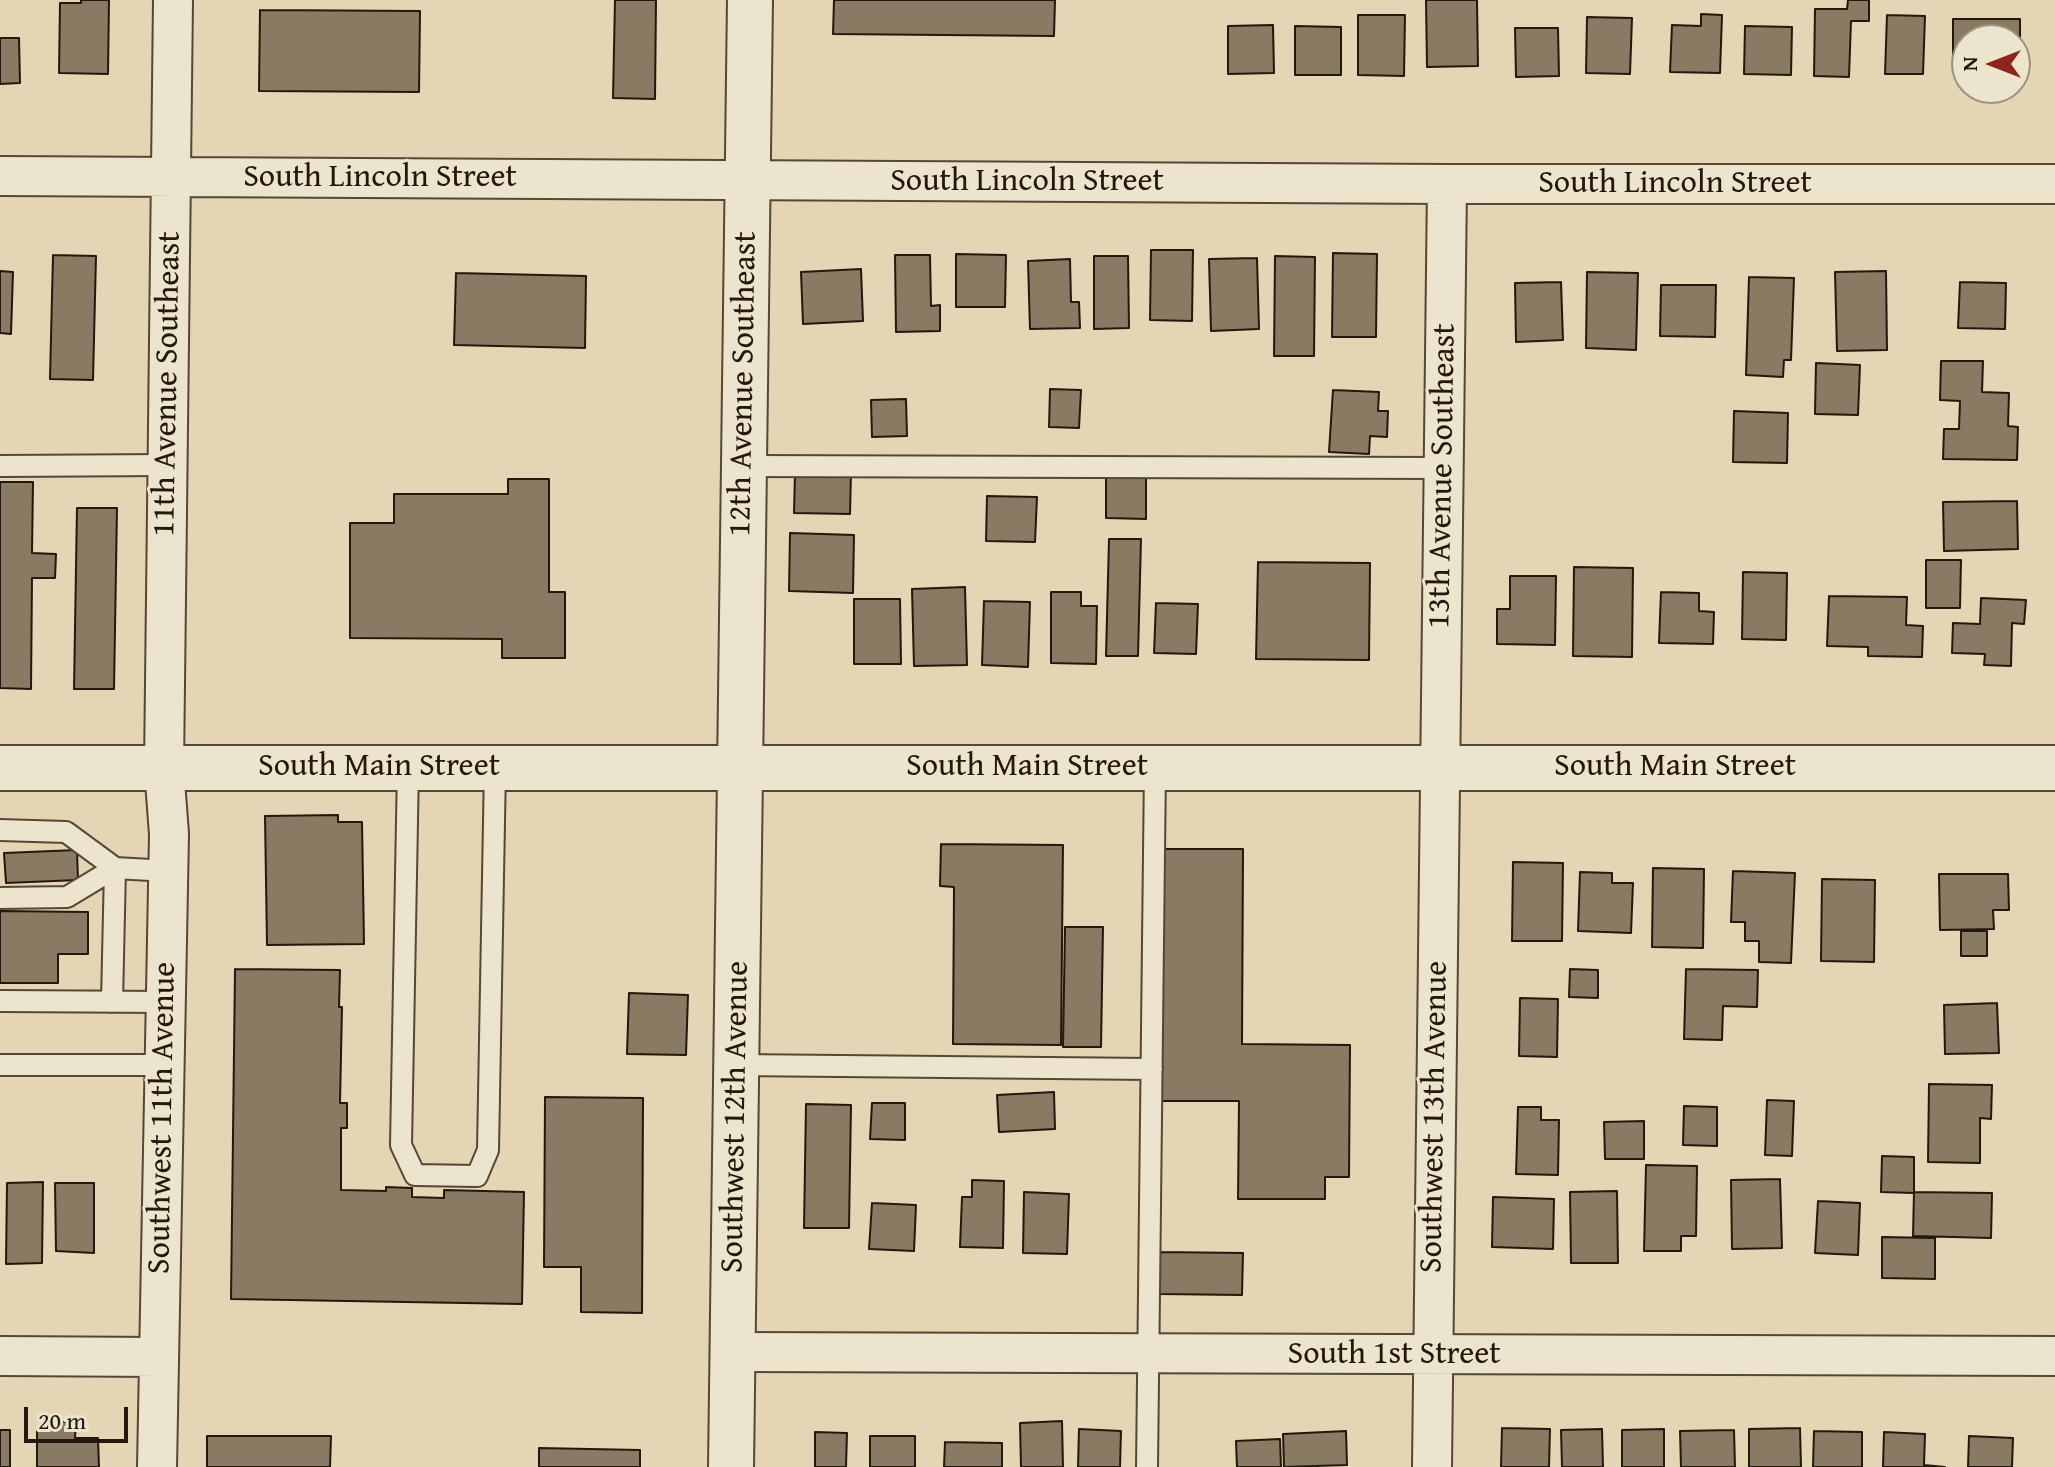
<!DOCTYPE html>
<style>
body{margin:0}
#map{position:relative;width:2055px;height:1467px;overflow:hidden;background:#e4d6b4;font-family:"Gentium Book Plus",serif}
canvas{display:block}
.north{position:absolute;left:1951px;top:24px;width:80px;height:80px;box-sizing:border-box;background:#ede4ce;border:2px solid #9d9280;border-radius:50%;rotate:270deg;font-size:22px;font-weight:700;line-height:32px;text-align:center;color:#24170b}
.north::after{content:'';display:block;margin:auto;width:28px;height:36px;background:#8f2418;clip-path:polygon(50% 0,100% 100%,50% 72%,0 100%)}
.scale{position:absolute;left:24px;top:1407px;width:104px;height:36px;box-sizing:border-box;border:4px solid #24170b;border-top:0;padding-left:10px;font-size:24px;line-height:28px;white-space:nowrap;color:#24170b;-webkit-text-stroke:6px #ede4ce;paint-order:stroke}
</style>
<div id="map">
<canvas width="2055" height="1467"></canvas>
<div class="north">N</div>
<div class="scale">20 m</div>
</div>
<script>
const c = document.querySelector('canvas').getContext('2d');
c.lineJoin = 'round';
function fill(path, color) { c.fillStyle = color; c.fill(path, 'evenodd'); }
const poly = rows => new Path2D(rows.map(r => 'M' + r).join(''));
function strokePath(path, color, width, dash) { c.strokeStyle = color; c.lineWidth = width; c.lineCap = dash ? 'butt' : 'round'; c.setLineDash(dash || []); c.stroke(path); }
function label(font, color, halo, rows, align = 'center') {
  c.font = font + ' "Gentium Book Plus",serif'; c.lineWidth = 6; c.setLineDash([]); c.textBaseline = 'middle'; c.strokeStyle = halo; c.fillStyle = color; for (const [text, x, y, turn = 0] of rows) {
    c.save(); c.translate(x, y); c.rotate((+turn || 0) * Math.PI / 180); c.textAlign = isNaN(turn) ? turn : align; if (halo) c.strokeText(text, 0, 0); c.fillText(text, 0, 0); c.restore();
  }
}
const building = poly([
 [81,0,109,0,108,74,59,73,60,3,81,3,81,0],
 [615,0,656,0,655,99,613,98,615,0],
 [834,0,1055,0,1054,36,833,34,834,0],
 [1426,0,1477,0,1478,66,1427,67,1426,0],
 [1848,0,1869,0,1869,21,1851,21,1849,77,1814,76,1815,9,1847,9,1848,0],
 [260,10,420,11,419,92,259,91,260,10],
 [1701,14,1722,15,1720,73,1670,72,1672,25,1701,26,1701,14],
 [1358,15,1405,15,1404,76,1358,75,1358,15],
 [1887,15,1925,16,1923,74,1885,74,1887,15],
 [1587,17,1632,18,1630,74,1586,73,1587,17],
 [1953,19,2020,19,2020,71,2015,71,2015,40,1967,40,1967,71,1953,71,1953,19],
 [1273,25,1274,73,1228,74,1228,26,1273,25],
 [1295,26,1341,27,1341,75,1295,75,1295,26],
 [1745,26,1792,27,1791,75,1744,74,1745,26],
 [1515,28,1558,28,1559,76,1516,77,1515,28],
 [0,38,19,38,20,83,0,84,0,38],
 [1151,250,1193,250,1192,321,1150,320,1151,250],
 [1333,253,1377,254,1376,337,1332,337,1333,253],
 [956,254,1006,255,1005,307,956,307,956,254],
 [53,255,96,256,93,380,50,379,53,255],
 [895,255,930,255,931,306,940,305,940,331,896,332,895,255],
 [1094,256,1128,256,1129,328,1094,329,1094,256],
 [1275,256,1315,257,1314,356,1274,356,1275,256],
 [1257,258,1259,329,1211,331,1209,259,1257,258],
 [1070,259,1071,302,1079,302,1080,328,1030,329,1028,261,1070,259],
 [861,269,863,321,803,324,801,272,861,269],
 [0,271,13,272,11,334,0,333,0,271],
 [1886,271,1887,350,1837,351,1835,272,1886,271],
 [1587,272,1638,273,1636,350,1586,348,1587,272],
 [456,273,586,276,585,348,454,345,456,273],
 [1749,277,1794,278,1791,360,1784,360,1783,377,1746,375,1749,277],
 [1561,282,1563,340,1516,342,1515,283,1561,282],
 [1960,282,2006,283,2005,329,1958,328,1960,282],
 [1661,285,1716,285,1715,337,1660,336,1661,285],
 [1941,361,1983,361,1982,392,2009,393,2008,426,2018,427,2017,460,1943,459,1944,429,1959,429,1960,401,1940,400,1941,361],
 [1816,363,1860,365,1858,415,1815,414,1816,363],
 [1050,389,1081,390,1079,428,1049,427,1050,389],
 [1333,390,1379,392,1378,411,1388,411,1387,437,1370,436,1369,454,1329,452,1333,390],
 [906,399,907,436,872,437,871,400,906,399],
 [1734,411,1788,413,1787,463,1733,462,1734,411],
 [795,473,851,473,850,514,794,513,795,473],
 [1106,477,1146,478,1146,519,1106,518,1106,477],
 [508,479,549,479,549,592,565,592,565,658,502,658,502,639,350,638,350,523,394,523,394,494,508,494,508,479],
 [0,482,33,482,32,553,56,554,55,578,32,578,31,689,0,688,0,482],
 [987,496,1037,497,1035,542,986,541,987,496],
 [2017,501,2018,549,1944,551,1943,502,2017,501],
 [77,508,117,508,114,689,74,689,77,508],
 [790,533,854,535,853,593,789,591,790,533],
 [1109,539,1141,539,1138,656,1106,656,1109,539],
 [1926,560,1961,560,1960,608,1926,608,1926,560],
 [1258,562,1370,563,1369,660,1256,659,1258,562],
 [1574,567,1633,568,1632,657,1573,656,1574,567],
 [1743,572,1787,573,1786,640,1742,639,1743,572],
 [1510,576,1556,576,1555,645,1497,644,1497,609,1510,609,1510,576],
 [965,587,967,665,914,666,912,589,965,587],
 [1051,592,1081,592,1081,606,1097,606,1096,664,1051,663,1051,592],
 [1661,592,1699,593,1699,611,1714,612,1713,644,1659,643,1661,592],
 [1829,596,1907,597,1906,625,1923,626,1922,657,1868,656,1868,647,1827,646,1829,596],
 [1981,598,2026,600,2024,624,2012,623,2011,666,1984,665,1985,654,1952,653,1953,623,1980,624,1981,598],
 [854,599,900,599,901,664,854,664,854,599],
 [984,601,1030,602,1028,667,982,665,984,601],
 [1156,603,1198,604,1196,654,1154,653,1156,603],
 [338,815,338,822,362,822,364,944,267,945,265,816,338,815],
 [941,844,1063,845,1061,1045,953,1044,954,887,940,886,941,844],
 [1164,849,1243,849,1242,1044,1350,1045,1349,1177,1325,1177,1325,1199,1238,1199,1239,1101,1161,1101,1164,849],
 [77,850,78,880,6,883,4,853,77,850],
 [1513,862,1563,863,1562,941,1512,941,1513,862],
 [1653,868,1704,869,1703,948,1652,947,1653,868],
 [1733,871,1795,873,1791,963,1759,962,1759,941,1745,941,1745,922,1731,922,1733,871],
 [1580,872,1612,873,1612,883,1633,883,1631,933,1578,931,1580,872],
 [1939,874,2008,874,2009,910,1993,910,1994,929,1940,930,1939,874],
 [1822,879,1875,880,1874,962,1821,961,1822,879],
 [0,911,88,912,88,954,58,954,58,983,0,983,0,911],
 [1065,927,1103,927,1101,1047,1063,1047,1065,927],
 [1961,931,1987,931,1987,956,1961,956,1961,931],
 [235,969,340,970,339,1007,342,1007,340,1103,347,1103,347,1128,341,1128,341,1190,386,1191,386,1187,412,1188,412,1197,444,1198,444,1190,524,1192,522,1304,231,1299,235,969],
 [1570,969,1598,970,1598,998,1569,997,1570,969],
 [1686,969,1758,970,1757,1007,1723,1006,1722,1040,1684,1039,1686,969],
 [629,993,688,995,686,1055,627,1054,629,993],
 [1520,998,1558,999,1557,1057,1519,1056,1520,998],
 [1997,1003,1999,1053,1945,1054,1944,1005,1997,1003],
 [1929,1084,1992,1085,1991,1119,1980,1118,1980,1163,1928,1162,1929,1084],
 [1054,1092,1055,1129,999,1132,997,1095,1054,1092],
 [545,1097,643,1098,642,1313,581,1312,581,1267,544,1267,545,1097],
 [1767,1100,1794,1101,1792,1156,1765,1155,1767,1100],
 [872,1103,905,1103,905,1140,870,1139,872,1103],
 [806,1104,851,1105,849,1228,804,1228,806,1104],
 [1684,1106,1717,1107,1717,1146,1683,1145,1684,1106],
 [1518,1107,1541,1107,1541,1120,1559,1120,1558,1175,1516,1174,1518,1107],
 [1644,1121,1644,1159,1605,1159,1604,1122,1644,1121],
 [1882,1156,1914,1157,1914,1193,1881,1192,1882,1156],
 [1646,1165,1697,1166,1696,1236,1681,1236,1681,1251,1644,1251,1646,1165],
 [1780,1179,1782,1248,1732,1249,1731,1180,1780,1179],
 [972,1180,1004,1181,1003,1248,960,1247,962,1197,972,1197,972,1180],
 [43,1182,42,1263,6,1264,7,1183,43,1182],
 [55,1183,94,1183,94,1253,56,1251,55,1183],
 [1617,1191,1618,1263,1571,1263,1570,1192,1617,1191],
 [1024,1192,1069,1194,1067,1254,1023,1253,1024,1192],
 [1914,1192,1992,1193,1991,1238,1913,1236,1914,1192],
 [1493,1197,1554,1199,1553,1249,1492,1247,1493,1197],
 [1818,1201,1860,1203,1858,1255,1815,1253,1818,1201],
 [872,1203,916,1205,914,1251,869,1249,872,1203],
 [1882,1237,1935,1238,1935,1279,1882,1278,1882,1237],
 [1160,1252,1243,1253,1242,1295,1159,1294,1160,1252],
 [1062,1421,1063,1467,1021,1467,1020,1423,1062,1421],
 [57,1422,76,1422,75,1438,98,1438,99,1467,37,1467,37,1430,57,1430,57,1422],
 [1502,1428,1550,1429,1549,1467,1501,1467,1502,1428],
 [1800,1428,1801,1467,1749,1467,1749,1429,1800,1428],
 [1079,1429,1121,1431,1120,1467,1078,1467,1079,1429],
 [1602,1429,1603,1467,1562,1467,1561,1430,1602,1429],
 [1664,1429,1664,1467,1622,1467,1622,1430,1664,1429],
 [0,1430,10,1430,10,1467,0,1467,0,1430],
 [1734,1430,1735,1467,1681,1467,1680,1431,1734,1430],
 [1346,1431,1347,1465,1284,1467,1283,1434,1346,1431],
 [1814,1431,1862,1432,1862,1467,1813,1467,1814,1431],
 [815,1432,847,1433,846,1467,815,1467,815,1432],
 [1884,1432,1925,1434,1924,1465,1945,1467,1883,1467,1884,1432],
 [207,1436,331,1436,330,1467,207,1467,207,1436],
 [870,1436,915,1436,915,1467,870,1467,870,1436],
 [1969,1436,2013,1438,2012,1467,1968,1467,1969,1436],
 [1280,1439,1281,1467,1237,1467,1236,1441,1280,1439],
 [945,1442,1002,1443,1002,1467,944,1467,945,1442],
 [539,1448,640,1450,640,1467,539,1467,539,1448]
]);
fill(building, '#887a63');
strokePath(building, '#24170b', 2);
const service = poly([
 [0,466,167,465],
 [743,466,1444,468],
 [408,767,401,1145,415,1175,477,1176,488,1150,495,767],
 [0,830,66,832,115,868,67,897,0,898],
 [0,1001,166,1002],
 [112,1002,115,868,168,871],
 [0,1065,165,1065],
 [736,1065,1152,1069],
 [1147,1467,1155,767]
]);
const minor = poly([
 [0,176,1447,184,2055,184],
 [733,1352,2055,1356],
 [0,1356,159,1357],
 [157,1467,169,834,164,768,173,0],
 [1432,1467,1447,184]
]);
const tertiary = poly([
 [0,768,2055,768],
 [731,1467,750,0]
]);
strokePath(service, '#544735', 24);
strokePath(minor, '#544735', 42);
strokePath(tertiary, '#544735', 48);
strokePath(service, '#ede4ce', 20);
strokePath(minor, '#ede4ce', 38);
strokePath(tertiary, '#ede4ce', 44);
label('32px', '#24170b', '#ede4ce', [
 ["South Lincoln Street",380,178],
 ["South Lincoln Street",1027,182],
 ["South Lincoln Street",1675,184],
 ["11th Avenue Southeast",168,384,-89],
 ["12th Avenue Southeast",744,384,-89],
 ["13th Avenue Southeast",1443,476,-89],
 ["South Main Street",379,767],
 ["South Main Street",1027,767],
 ["South Main Street",1675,767],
 ["Southwest 12th Avenue",736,1117,-89],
 ["Southwest 13th Avenue",1435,1117,-89],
 ["Southwest 11th Avenue",163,1118,-89],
 ["South 1st Street",1394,1355]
]);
</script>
